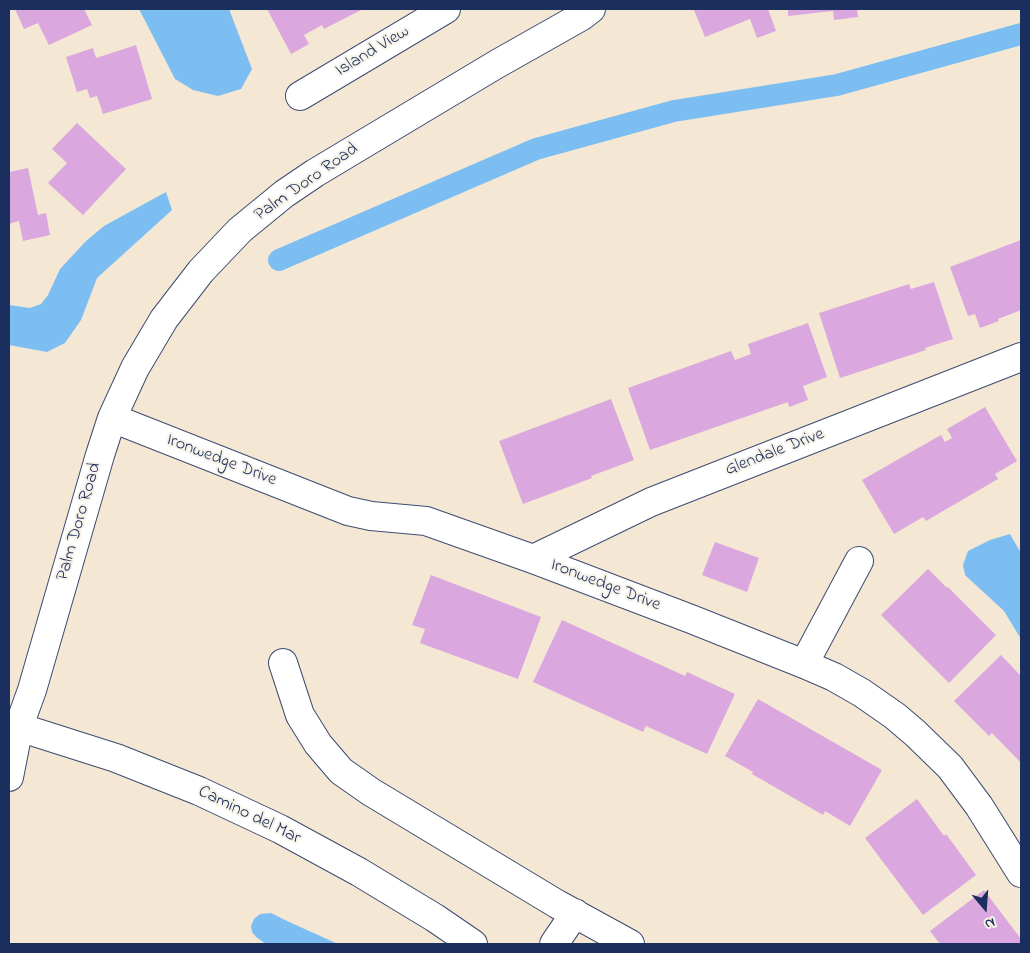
<!DOCTYPE html>
<style>
body{margin:0}
#map{position:relative;width:1030px;height:953px;overflow:hidden;background:#f4e8d4;font-family:"Indie Flower",sans-serif}
canvas{display:block}
.frame{position:absolute;inset:0;border:10px solid #1b2f5e;pointer-events:none}
.north{position:absolute;left:960px;top:883px;width:50px;height:50px;-webkit-text-stroke:4px #f7f3e8;paint-order:stroke;rotate:162deg;font-size:14px;font-weight:700;line-height:20px;text-align:center;color:#1b2f5e}
.north::after{content:'';display:block;margin:auto;width:18px;height:22px;background:#1b2f5e;clip-path:polygon(50% 0,100% 100%,50% 72%,0 100%)}
</style>
<div id="map">
<canvas width="1030" height="953"></canvas>
<div class="frame"></div>
<div class="north">N</div>
</div>
<script>
const c = document.querySelector('canvas').getContext('2d');
c.lineJoin = 'round';
function fill(path, color) { c.fillStyle = color; c.fill(path, 'evenodd'); }
const poly = rows => new Path2D(rows.map(r => 'M' + r).join(''));
function strokePath(path, color, width, dash) { c.strokeStyle = color; c.lineWidth = width; c.lineCap = dash ? 'butt' : 'round'; c.setLineDash(dash || []); c.stroke(path); }
function label(font, color, halo, rows, align = 'center') {
  c.font = font + ' "Indie Flower",sans-serif'; c.lineWidth = 4; c.setLineDash([]); c.textBaseline = 'middle'; c.strokeStyle = halo; c.fillStyle = color; for (const [text, x, y, turn = 0] of rows) {
    c.save(); c.translate(x, y); c.rotate((+turn || 0) * Math.PI / 180); c.textAlign = isNaN(turn) ? turn : align; if (halo) c.strokeText(text, 0, 0); c.fillText(text, 0, 0); c.restore();
  }
}
fill(poly([
 [139,9,229,9,252,69,241,89,218,96,193,90,175,79],
 [166,192,172,210,97,278,81,320,65,343,47,352,9,345,9,305,30,308,41,304,48,295,60,269,86,241,104,226],
 [1010,534,1021,553,1021,639,1004,611,965,575,963,565,968,551,990,540],
 [271,913,287,921,338,944,266,944,256,937,252,932,251,926,254,919,260,914]
]), '#7cbef2');
strokePath(poly([
 [279,260,536,149,674,111,837,85,1021,34]
]), '#7cbef2', 22);
fill(poly([
 [15,9,84,9,92,25,49,45,38,23,24,29],
 [267,9,363,9,324,29,322,25,304,35,309,44,291,54],
 [698,9,768,9,776,31,757,38,750,19,705,37,694,10],
 [788,9,857,9,858,17,834,20,833,11,788,16],
 [136,45,152,99,103,114,97,96,90,98,87,89,77,92,66,57,93,48,96,58],
 [77,123,126,169,83,215,48,183,67,163,52,149],
 [28,168,38,215,46,213,50,235,23,241,19,221,9,224,9,172],
 [1021,240,1021,310,998,319,999,321,980,328,975,314,968,316,950,267],
 [934,282,953,339,925,348,926,350,840,378,819,313,909,284,911,289],
 [808,323,827,377,803,386,808,400,789,407,788,402,650,450,628,388,731,351,735,360,751,354,748,344],
 [611,399,634,460,591,476,592,478,523,504,499,441],
 [985,407,1017,461,995,474,998,479,926,521,923,517,894,534,862,480,941,435,945,442,952,438,947,429],
 [715,542,759,558,747,592,702,575],
 [928,569,947,588,948,587,996,635,949,683,881,615],
 [431,575,541,617,518,679,420,643,425,629,412,625],
 [562,620,685,676,687,672,735,694,707,754,646,726,643,732,533,682],
 [1001,655,1020,675,1021,674,1021,763,992,733,989,736,954,701],
 [758,699,882,770,850,826,825,811,823,815,752,774,753,772,725,756],
 [917,799,944,836,946,834,976,875,923,915,865,838],
 [984,890,1021,939,1021,943,1019,944,940,944,930,931]
]), '#daa7de');
const minor = poly([
 [300,96,446,9],
 [112,418,348,511,371,516,426,521,533,559,691,619,804,664,834,677,862,693,895,716,915,733,950,767,979,806,1021,873],
 [533,559,651,502,1021,357],
 [283,663,300,715,318,744,341,771,371,792,557,904,630,944],
 [804,664,859,561],
 [9,724,116,758,199,791,280,829,359,872,435,918,473,944],
 [9,777,19,726,32,690,100,455,112,418,135,368,164,319,201,271,240,230,284,194,315,173,497,64,582,16,591,9],
 [554,944,575,913]
]);
strokePath(minor, '#3c4b70', 30);
strokePath(minor, '#fff', 28);
label('18px', '#1b2f5e', '#f7f3e8', [
 ["Island View",373,52,-31],
 ["Palm Doro Road",307,183,-35],
 ["Glendale Drive",775,453,-21],
 ["Ironwedge Drive",221,461,21],
 ["Palm Doro Road",80,522,-74],
 ["Ironwedge Drive",605,586,21],
 ["Camino del Mar",249,816,26]
]);
</script>
